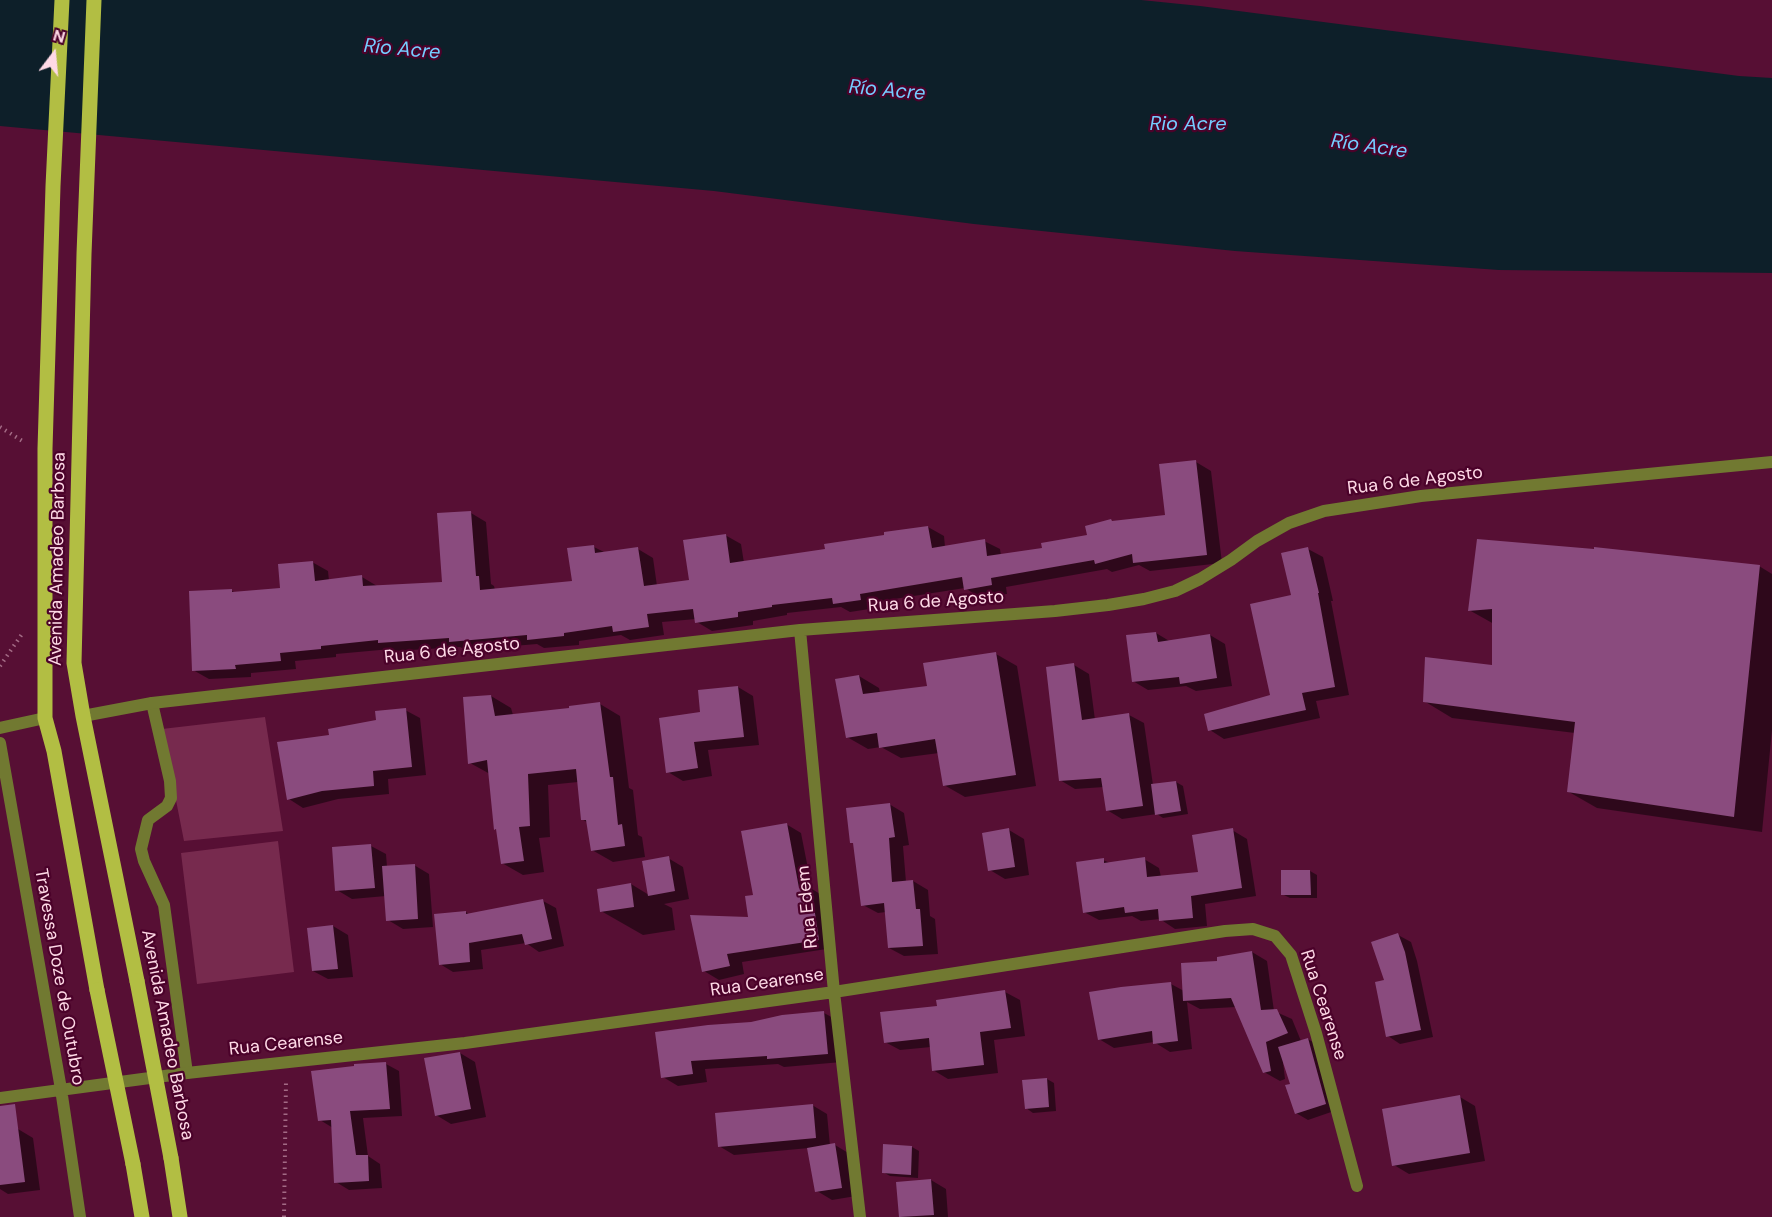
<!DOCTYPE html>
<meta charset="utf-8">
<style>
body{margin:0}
#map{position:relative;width:1772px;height:1217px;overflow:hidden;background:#570f34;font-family:"DM Sans",sans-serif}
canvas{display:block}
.north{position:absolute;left:24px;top:24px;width:60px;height:60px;-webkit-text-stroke:4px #4b022a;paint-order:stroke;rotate:16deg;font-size:16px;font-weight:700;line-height:24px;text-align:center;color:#fed9e6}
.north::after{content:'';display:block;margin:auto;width:21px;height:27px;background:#fed9e6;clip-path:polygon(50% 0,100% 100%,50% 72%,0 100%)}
</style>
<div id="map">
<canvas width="1772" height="1217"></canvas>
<div class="north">N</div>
</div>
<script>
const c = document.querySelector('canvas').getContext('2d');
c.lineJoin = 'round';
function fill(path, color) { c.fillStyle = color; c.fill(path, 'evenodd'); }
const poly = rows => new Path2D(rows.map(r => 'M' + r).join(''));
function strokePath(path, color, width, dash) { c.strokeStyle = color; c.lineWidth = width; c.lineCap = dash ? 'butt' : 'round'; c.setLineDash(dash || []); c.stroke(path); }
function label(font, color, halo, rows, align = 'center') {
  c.font = font + ' "DM Sans",sans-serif'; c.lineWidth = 4.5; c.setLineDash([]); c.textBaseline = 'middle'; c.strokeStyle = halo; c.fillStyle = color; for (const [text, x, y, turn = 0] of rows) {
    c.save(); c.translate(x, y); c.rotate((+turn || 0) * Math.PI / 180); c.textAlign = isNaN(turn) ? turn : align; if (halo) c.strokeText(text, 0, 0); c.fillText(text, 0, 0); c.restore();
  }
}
fill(poly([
 [265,717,283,831,184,841,162,729],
 [278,841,294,972,197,984,181,853]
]), '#772a4e');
fill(poly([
 [0,0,1141,0,1200,6,1739,76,1772,78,1772,273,1499,270,1235,251,974,224,714,191,0,126]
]), '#0d1f29');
fill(poly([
 [1196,462,1211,471,1222,563,1150,571,1139,565,1112,572,1107,569,1006,587,1007,594,981,598,965,588,875,602,876,608,850,612,841,607,787,613,787,615,753,621,753,625,712,631,697,622,696,619,662,622,664,635,630,640,621,635,579,641,579,645,544,648,537,644,466,650,460,647,395,651,391,649,336,654,336,657,295,661,296,669,251,673,251,677,209,679,193,670,232,591,236,593,282,589,312,562,328,571,329,581,362,577,377,586,443,583,471,513,486,522,491,584,494,586,495,590,574,582,594,547,606,553,638,549,653,558,657,586,691,581,725,535,741,544,744,563,827,550,928,527,944,536,945,547,984,541,1000,549,1001,556,1044,549,1089,536,1114,522,1167,517],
 [1308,549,1323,557,1333,601,1331,601,1349,695,1316,701,1320,718,1224,739,1210,730,1271,696,1292,596],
 [1759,566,1772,574,1772,730,1762,832,1597,808,1569,792,1575,733,1452,718,1424,701,1493,667,1494,624,1469,610],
 [1156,633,1171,642,1210,635,1225,644,1232,686,1196,691,1186,686,1148,690,1133,681],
 [996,654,1017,666,1036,786,965,797,944,785,939,753,901,758,881,747,868,749,847,737,859,676,879,688,880,693,929,687],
 [1074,665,1089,674,1095,720,1129,715,1144,723,1153,785,1176,782,1183,786,1188,814,1163,818,1157,814,1122,819,1107,810,1104,787,1075,789,1060,780],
 [738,687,753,696,759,745,708,750,712,776,683,781,668,772,702,713],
 [491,696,511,708,513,715,570,709,600,704,620,716,629,788,633,790,638,835,642,837,645,857,613,862,592,850,588,823,582,819,578,782,548,785,550,837,539,838,544,872,523,875,502,863,497,830,495,829,490,774,470,763],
 [405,710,420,718,426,775,388,779,389,794,338,799,303,808,289,799,331,736,377,722],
 [889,804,904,813,909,845,903,846,906,882,913,881,928,890,930,916,935,919,938,954,904,956,889,948,886,912,878,913,863,905],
 [786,824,801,833,812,889,825,897,833,948,742,962,744,974,719,980,704,971,750,919,755,896],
 [1009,830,1024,839,1029,875,1005,879,990,870],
 [1232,830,1247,839,1256,896,1205,904,1207,926,1175,929,1160,919,1141,921,1132,916,1099,920,1084,912,1103,860,1110,863,1144,859,1159,868,1161,877,1200,873],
 [371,846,386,854,387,867,414,865,429,874,433,927,403,929,388,920,386,896,352,899,337,890],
 [668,858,683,867,689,899,664,904,672,908,675,930,643,935,601,911,631,884,649,895],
 [1310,871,1317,875,1317,898,1290,898,1282,894],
 [543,901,556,908,564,946,539,952,526,943,481,950,483,969,453,972,440,964,466,912,470,915],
 [333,926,348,935,353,977,328,979,313,971],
 [1398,935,1411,942,1417,961,1433,1037,1400,1044,1388,1036,1386,982],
 [1252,952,1267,961,1274,1011,1292,1019,1301,1041,1308,1039,1319,1046,1337,1110,1308,1120,1296,1113,1292,1085,1284,1062,1283,1062,1285,1079,1280,1081,1264,1072,1236,1007,1200,1009,1187,1002,1192,1049,1170,1052,1154,1042,1114,1048,1099,1039,1171,984,1184,991,1218,962],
 [1005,992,1020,1000,1025,1036,994,1040,998,1073,948,1079,933,1070,931,1047,900,1050,885,1042,938,1007],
 [824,1013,839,1021,842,1062,784,1067,778,1064,705,1069,707,1082,678,1086,663,1077,751,1023],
 [460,1053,475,1062,486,1117,451,1124,436,1115],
 [386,1064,399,1071,402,1116,363,1118,368,1156,380,1164,382,1188,349,1190,336,1182,333,1128,320,1120],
 [1047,1079,1054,1083,1056,1111,1033,1113,1026,1108],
 [1460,1097,1475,1106,1485,1161,1409,1174,1394,1165],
 [812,1105,827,1114,830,1146,835,1145,850,1154,856,1196,832,1200,817,1191,809,1148,734,1155,719,1146],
 [18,1129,33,1138,40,1190,8,1194,0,1189,0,1131],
 [912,1147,919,1151,918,1178,890,1176,883,1172],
 [931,1180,946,1189,948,1217,901,1217,897,1183]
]), '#0007');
fill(poly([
 [1196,460,1207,555,1133,563,1132,554,1095,564,1094,560,991,578,992,585,964,590,962,577,860,594,861,600,833,604,832,598,772,605,772,607,738,612,738,617,695,623,693,609,647,614,649,627,613,632,612,626,564,633,564,636,527,640,527,635,449,642,449,638,378,643,378,640,321,646,321,649,280,653,281,661,235,665,236,669,192,671,189,591,232,589,232,592,280,588,278,564,313,561,315,581,362,575,363,586,442,582,437,513,471,511,476,576,479,576,480,590,572,581,567,548,594,545,595,553,638,547,644,586,689,580,683,540,726,534,730,563,825,549,824,544,884,535,884,532,928,526,932,548,985,539,987,556,1042,548,1041,543,1087,535,1085,526,1111,519,1112,521,1165,515,1159,464],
 [1477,539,1594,549,1594,547,1760,565,1734,817,1567,792,1575,722,1423,702,1425,657,1492,665,1492,609,1468,611],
 [1308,547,1319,593,1318,593,1335,687,1302,693,1306,710,1208,731,1204,714,1270,695,1250,604,1291,595,1281,553],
 [1156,632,1158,642,1210,634,1217,678,1180,684,1179,677,1132,682,1126,635],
 [996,652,1016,775,943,786,935,739,879,748,877,733,846,738,835,679,859,675,863,694,927,686,923,663],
 [1074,663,1082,720,1129,713,1143,806,1106,811,1101,778,1059,781,1046,667],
 [738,686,744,737,694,742,698,768,666,773,659,718,700,712,698,690],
 [491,695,495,716,569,708,569,706,600,702,610,777,613,777,618,825,622,824,625,846,591,851,586,820,581,820,576,769,528,774,530,826,519,827,524,861,501,864,496,829,494,830,487,760,468,764,463,697],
 [406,708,412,767,373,771,374,786,322,791,287,800,277,742,329,735,328,729,376,720,375,711],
 [1176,781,1181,811,1155,815,1151,784],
 [890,803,895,837,889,838,892,882,913,880,916,909,920,909,923,946,888,948,884,903,861,906,853,843,850,843,846,808],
 [787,823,799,888,811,887,819,940,727,954,730,966,702,972,690,915,748,917,745,896,753,895,741,831],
 [1009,828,1015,867,988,871,982,833],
 [1233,828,1242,888,1191,896,1193,918,1159,921,1158,909,1125,913,1124,907,1083,913,1076,862,1104,858,1104,863,1145,857,1147,877,1198,872,1192,835],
 [371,844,375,888,335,891,332,847],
 [669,856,675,891,648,896,642,861],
 [415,864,418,919,386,921,382,866],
 [1281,870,1310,870,1311,895,1281,895],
 [631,883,634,907,600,912,597,889],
 [543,899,552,939,525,945,522,934,469,943,470,962,439,965,434,914,466,911,466,914],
 [333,925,338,969,312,971,307,928],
 [1398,933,1405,952,1421,1030,1386,1037,1375,982,1384,980,1371,942],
 [1252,951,1261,1010,1277,1009,1288,1033,1266,1042,1271,1071,1263,1073,1231,998,1183,1001,1181,963,1217,961,1217,957],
 [1171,982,1178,1041,1153,1044,1152,1031,1098,1040,1089,992,1121,987],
 [1005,990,1011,1028,980,1032,984,1065,932,1071,929,1038,884,1043,880,1012,937,1006,936,1000],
 [824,1011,828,1054,767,1059,767,1056,691,1061,693,1074,661,1078,655,1032,708,1025,751,1022,782,1015],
 [1308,1038,1326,1104,1295,1114,1285,1085,1290,1084,1278,1047],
 [460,1052,471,1109,435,1116,424,1058],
 [386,1062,390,1109,350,1111,356,1155,368,1155,369,1181,334,1183,331,1120,318,1121,311,1071,354,1066,354,1064],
 [1047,1078,1049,1107,1025,1109,1022,1080],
 [1460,1095,1470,1153,1392,1166,1382,1109],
 [15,1104,25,1182,0,1185,0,1106],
 [813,1104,816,1138,718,1147,715,1113],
 [835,1143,842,1188,815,1192,807,1148],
 [883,1144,912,1146,911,1175,882,1173],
 [931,1179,934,1215,899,1217,896,1182]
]), '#8a4b7e');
strokePath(poly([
 [0,427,24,442],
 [0,666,22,634],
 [284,1217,286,1081]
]), '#a36b85', 4, [1.5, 4.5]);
strokePath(poly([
 [152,703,170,781,171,798,167,806,148,820,141,849,144,861,164,905,187,1073]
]), '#717931', 12);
strokePath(poly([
 [800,630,834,992,860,1217],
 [83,716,152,703,800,630,1055,611,1108,605,1144,599,1175,591,1200,579,1231,560,1257,541,1289,523,1324,511,1421,496,1772,462],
 [0,743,61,1089,80,1217],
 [0,1098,187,1073,465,1043,834,992,1225,931,1253,929,1275,936,1291,955,1316,1033,1357,1186]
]), '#717931', 12);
strokePath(poly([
 [0,728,45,718]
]), '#717931', 12);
strokePath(poly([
 [62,0,53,186,45,449,45,718,54,751,97,990],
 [94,0,84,254,74,663,83,716,137,981],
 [171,1158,180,1217],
 [133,1164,142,1217]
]), '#b2be43', 15);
strokePath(poly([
 [137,981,171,1158],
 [97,990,133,1164]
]), '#b2be43', 15);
label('18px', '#fed9e6', '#4b022a', [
 ["Rua 6 de Agosto",1415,481,-7],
 ["Avenida Amadeo Barbosa",58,559,-89],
 ["Rua 6 de Agosto",936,602,-4],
 ["Rua 6 de Agosto",452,651,-6],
 ["Rua Edem",808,907,-96],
 ["Travessa Doze de Outubro",59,977,80],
 ["Rua Cearense",767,983,-8],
 ["Rua Cearense",1323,1005,72],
 ["Avenida Amadeo Barbosa",167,1035,79],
 ["Rua Cearense",286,1044,-6]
]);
label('italic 20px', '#75ceff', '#4b022a', [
 ["Río Acre",402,50,5],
 ["Río Acre",887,91,5],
 ["Rio Acre",1188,125],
 ["Río Acre",1369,147,8]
]);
</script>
